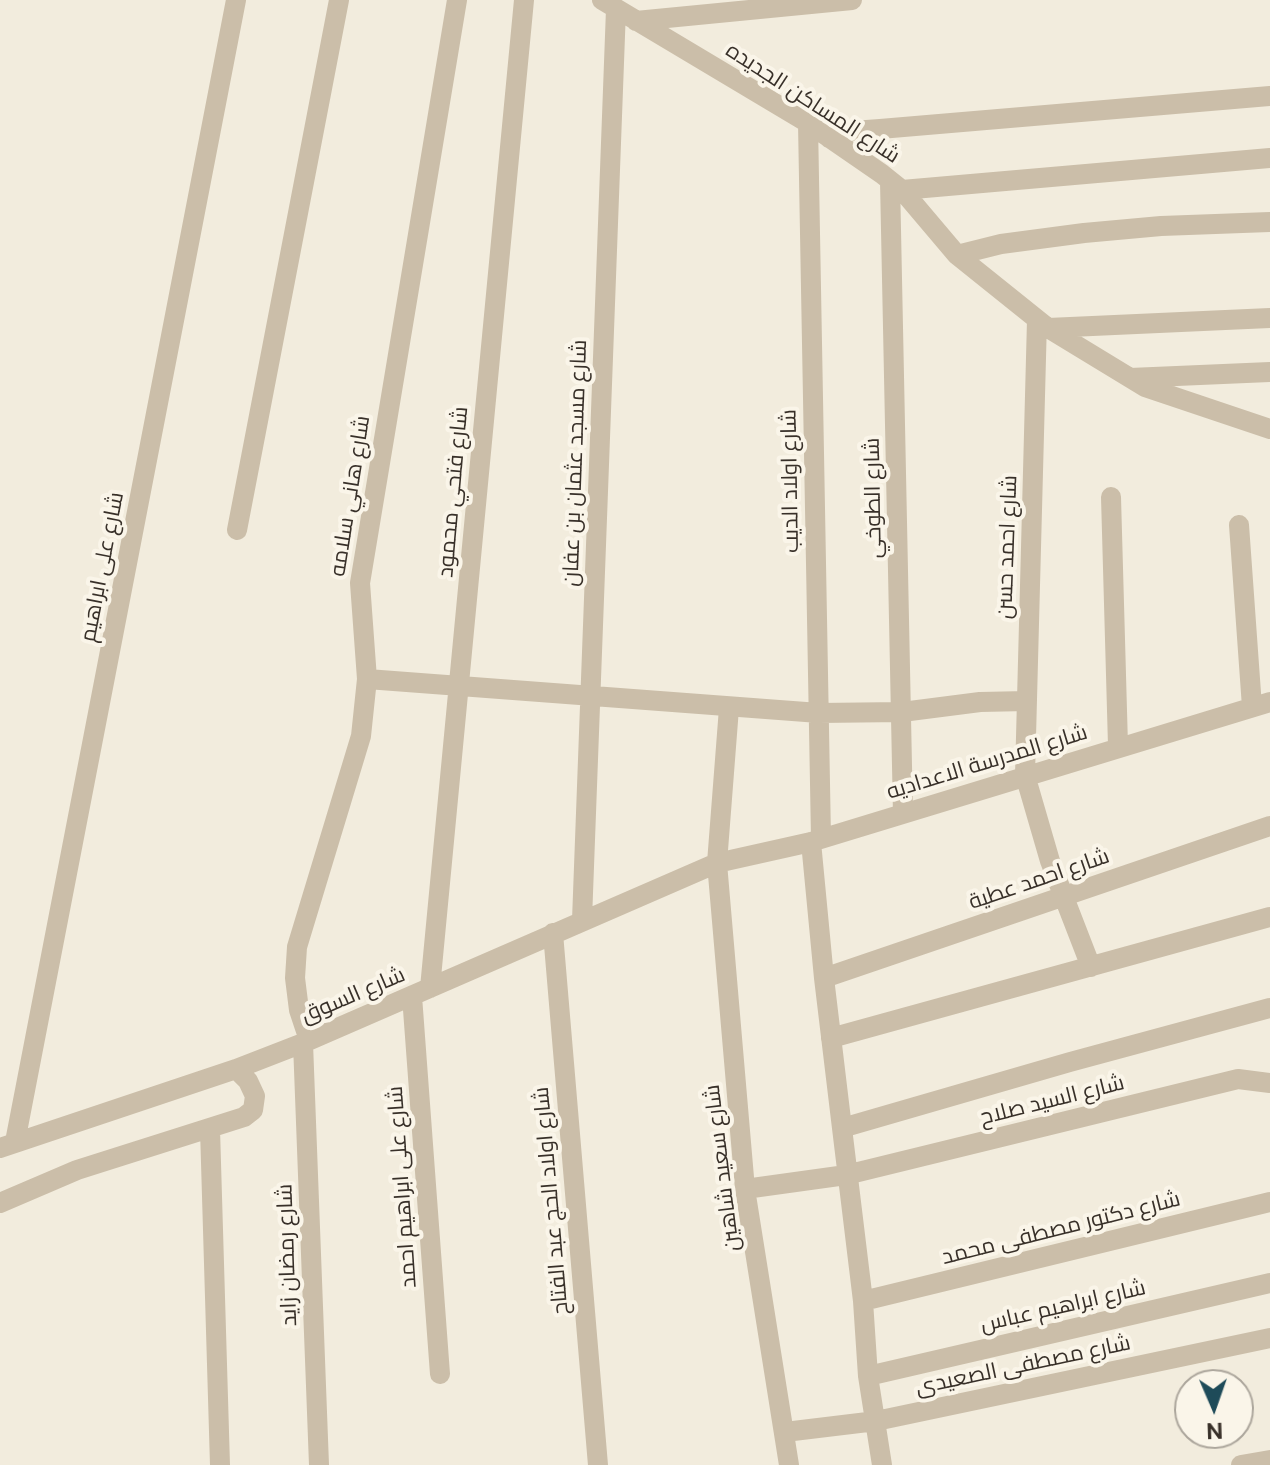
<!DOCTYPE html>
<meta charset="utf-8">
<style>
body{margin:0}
#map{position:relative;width:1270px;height:1465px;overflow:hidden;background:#f2ecdd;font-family:"Public Sans",sans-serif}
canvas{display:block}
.north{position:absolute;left:1174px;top:1369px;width:80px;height:80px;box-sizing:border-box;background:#faf5e9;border:2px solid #aca69c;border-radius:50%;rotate:178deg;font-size:22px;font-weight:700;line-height:32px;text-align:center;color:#383029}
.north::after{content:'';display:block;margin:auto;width:28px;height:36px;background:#1e4b59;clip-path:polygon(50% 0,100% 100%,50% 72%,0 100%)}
</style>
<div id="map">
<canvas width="1270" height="1465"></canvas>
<div class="north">N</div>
</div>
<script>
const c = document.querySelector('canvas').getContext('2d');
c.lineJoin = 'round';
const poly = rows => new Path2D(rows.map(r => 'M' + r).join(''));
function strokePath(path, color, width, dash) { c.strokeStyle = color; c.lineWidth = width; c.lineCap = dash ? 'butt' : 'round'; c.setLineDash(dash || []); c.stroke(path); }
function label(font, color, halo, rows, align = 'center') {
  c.font = font + ' "Public Sans",Cairo,sans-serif'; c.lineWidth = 8; c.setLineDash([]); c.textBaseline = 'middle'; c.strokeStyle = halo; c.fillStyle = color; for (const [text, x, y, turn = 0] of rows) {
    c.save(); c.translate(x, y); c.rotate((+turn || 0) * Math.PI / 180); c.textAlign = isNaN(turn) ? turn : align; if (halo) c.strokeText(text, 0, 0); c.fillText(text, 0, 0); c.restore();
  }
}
strokePath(poly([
 [602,0,808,123,882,174,902,190,957,255,1048,328,1145,387,1270,429],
 [636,21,852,0],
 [808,123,821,838],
 [829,138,853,131,880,129,1270,96],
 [890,181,903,814],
 [902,190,1270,158],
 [957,255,1001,244,1084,233,1161,226,1270,222],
 [1037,320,1025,775,1050,861,1091,967],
 [1048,328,1270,318],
 [1130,378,1270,372],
 [1111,497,1118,746],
 [1239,525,1252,707],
 [237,530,339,0],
 [367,679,819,713,902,712,980,702,1027,701],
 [729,708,717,863,745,1189,789,1465],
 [811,842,824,978,842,1128,1070,1062,1270,1008],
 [582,920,616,9],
 [553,933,598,1465],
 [824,978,1270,826],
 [430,988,524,0],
 [412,996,440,1374],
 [831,1038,1270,917],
 [309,1040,299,1010,295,978,297,947,361,736,367,679,360,583,457,0],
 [303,1043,319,1465],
 [842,1128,863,1301,868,1376,882,1465],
 [210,1129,220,1465],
 [15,1142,236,0],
 [0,1148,236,1069,303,1043,717,863,811,842,1270,702],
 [745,1189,846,1175,1238,1079,1270,1083],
 [0,1203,77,1170,244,1117,253,1110,255,1096,248,1081,236,1069],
 [863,1301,1270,1202],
 [868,1376,1270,1283],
 [785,1432,876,1421,1270,1338],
 [1241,1465,1270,1460]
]), '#cbbea9', 20);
label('22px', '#383029', '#faf5e9', [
 ["شارع المساكن الجديده",813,103,33],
 ["شارع مسجد عثمان بن عفان",575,463,-88],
 ["شارع اولاد الديب",790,481,-91],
 ["شارع فتحي محمود",453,492,-85],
 ["شارع هاني سلامه",350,496,-81],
 ["شارع الطوخي",873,498,-91],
 ["شارع احمد حسن",1007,547,-88],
 ["شارع على ابراهيم",102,567,-79],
 ["شارع المدرسة الاعداديه",987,762,-17],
 ["شارع احمد عطية",1039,879,-19],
 ["شارع السوق",353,995,-23],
 ["شارع السيد صلاح",1052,1100,-14],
 ["شارع سعيد شاهين",722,1168,-97],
 ["شارع على ابراهيم احمد",402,1187,-94],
 ["شارع اولاد الحج عبد الفتاح",551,1201,-95],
 ["شارع دكتور مصطفى محمد",1061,1228,-14],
 ["شارع رمضان زايد",287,1255,-92],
 ["شارع ابراهيم عباس",1063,1306,-13],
 ["شارع مصطفى الصعيدى",1023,1365,-12]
]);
</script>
